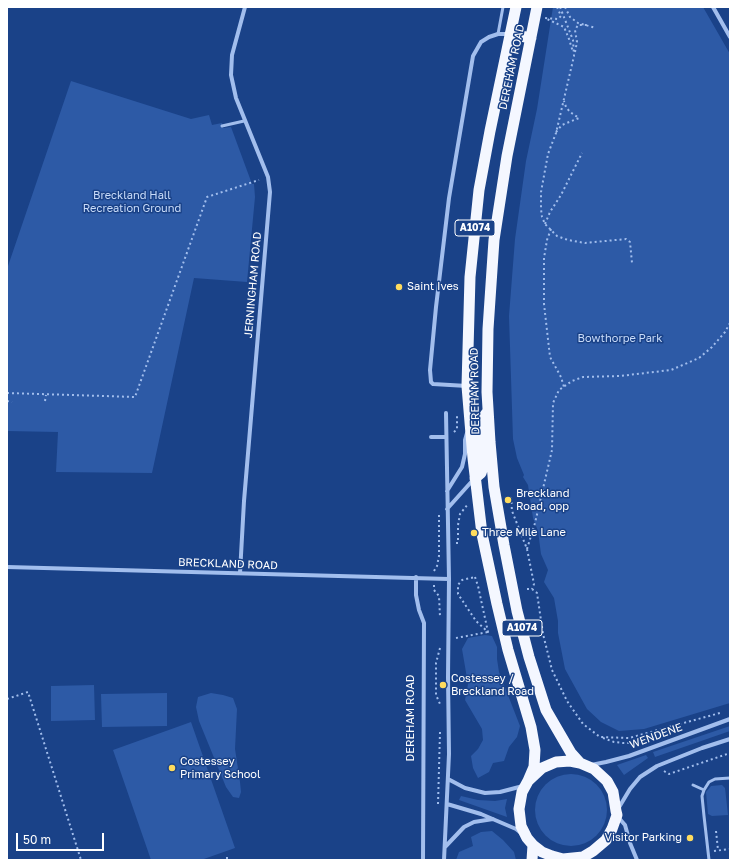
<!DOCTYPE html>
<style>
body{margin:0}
#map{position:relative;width:737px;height:867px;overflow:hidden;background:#1a4288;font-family:"Golos Text",sans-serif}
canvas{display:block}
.frame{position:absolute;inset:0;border:8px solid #fff;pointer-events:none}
.scale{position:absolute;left:16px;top:833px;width:88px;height:18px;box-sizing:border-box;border:2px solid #fff;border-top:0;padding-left:5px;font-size:12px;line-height:14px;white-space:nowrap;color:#fff;-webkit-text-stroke:3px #1a4288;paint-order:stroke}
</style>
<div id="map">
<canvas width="737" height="867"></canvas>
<div class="frame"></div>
<div class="scale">50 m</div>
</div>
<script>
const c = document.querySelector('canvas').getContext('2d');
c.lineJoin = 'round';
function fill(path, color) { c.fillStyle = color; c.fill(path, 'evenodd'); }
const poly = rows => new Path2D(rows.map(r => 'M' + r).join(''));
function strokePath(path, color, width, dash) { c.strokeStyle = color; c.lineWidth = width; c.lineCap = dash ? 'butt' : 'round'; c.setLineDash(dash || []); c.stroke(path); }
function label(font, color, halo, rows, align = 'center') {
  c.font = font + ' "Golos Text",sans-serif'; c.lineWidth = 3; c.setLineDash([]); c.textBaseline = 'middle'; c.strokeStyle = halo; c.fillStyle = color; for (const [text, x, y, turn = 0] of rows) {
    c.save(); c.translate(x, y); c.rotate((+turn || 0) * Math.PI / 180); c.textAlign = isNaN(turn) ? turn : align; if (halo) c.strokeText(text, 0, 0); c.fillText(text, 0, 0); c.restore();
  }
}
fill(poly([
 [553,7,703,7,730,54,730,703,644,729,619,731,601,722,587,709,565,669,558,633,558,621,554,598,544,582,548,570,541,554,538,531,533,518,528,485,523,477,524,475,517,458,513,439,509,316,515,239,526,161,537,109],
 [71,81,191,119,209,115,212,125,222,123,223,128,231,127,252,184,254,184,255,197,247,282,194,278,152,473,56,472,58,432,7,431,7,269],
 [485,635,492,636,497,647,497,659,499,672,520,726,517,737,509,747,504,761,493,763,489,772,478,778,473,768,471,756,478,749,483,740,482,729,465,700,468,684,462,649,468,638],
 [94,685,95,720,51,721,51,686],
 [167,693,167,726,102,727,101,694],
 [211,693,223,695,233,698,237,709,235,749,240,782,241,792,239,798,233,797,226,787,199,721,196,707,198,697],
 [191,722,235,848,201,860,151,860,113,750],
 [730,726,730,731,655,757,653,752],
 [646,755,648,758,624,775,617,765],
 '535 810a36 36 0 1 1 72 0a36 36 0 1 1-72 0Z',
 [722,785,725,788,728,815,712,816,708,814,706,792,711,786],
 [461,796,478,800,495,801,507,799,505,808,507,817,459,800],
 [492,831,503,840,514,852,516,860,456,860,459,852,473,846,471,837,481,832]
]), '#2d5aa6');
strokePath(poly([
 [557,7,561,16,558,19,545,18,564,27,569,39,573,52],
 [560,7,573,40,574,56,556,133,548,154,541,192,541,209,542,217,545,224,557,236,568,240,585,243,626,239,630,242,632,263],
 [565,7,570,17,578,23,596,28],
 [575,52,577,42,575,30,578,25,587,25],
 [556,132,562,125,579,118,570,112,566,107,564,101],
 [545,224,550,212,561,195,582,153],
 [551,229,547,240,544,258,544,304,550,357,561,377,564,387],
 [7,393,135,397,207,197,259,180],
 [7,401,12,402],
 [45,401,46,395],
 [454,432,457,429,457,416],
 [506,497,511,497,512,511,527,549,534,584,532,589],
 [456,543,458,543,458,525,460,514,468,504],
 [527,549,535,523,552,450,553,403,559,390,572,381,583,377,620,376,671,370,699,358,712,347,725,332,730,323],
 [434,571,437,566,439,556,439,515],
 [475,577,478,586,488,632,476,621,458,594,458,585,462,580,475,577],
 [434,585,434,590,439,596,440,617],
 [527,589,532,589],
 [532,589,537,593,543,634,552,670,567,701,583,724,600,737,629,738,720,713],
 [456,638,488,632],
 [440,648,436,663,436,695,440,704],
 [7,699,28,692,81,860],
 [603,738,614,742,623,743,635,743,645,740],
 [664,771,669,774,730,753],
 [438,804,440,732],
 [716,831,718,850],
 [714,851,730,849],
 [227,857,227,860]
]), '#a2beed', 2, [2, 3]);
strokePath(poly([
 [498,34,503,7],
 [222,126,244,121],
 [693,785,704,790],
 [709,860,704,816,702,796,704,790,709,782,715,779,730,778]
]), '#a2beed', 3);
strokePath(poly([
 [713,7,730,37],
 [467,386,433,384,431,382,430,370,436,307,449,198,473,56,481,42,489,37,498,34,508,34],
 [431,437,446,437],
 [447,491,462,467,465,454,465,440,467,433],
 [447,509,473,480],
 [7,567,449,579],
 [240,573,244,501,270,192,268,177,236,98,231,75,232,55,245,7],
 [416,577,416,595,419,610,424,623,423,860],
 [591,765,606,762,629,756,730,719],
 [448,779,465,788,485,793,500,792,523,786],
 [447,804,481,814,516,829,521,833],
 [618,809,630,789,640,777,657,766,702,748,730,739],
 [618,817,625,825,630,843,637,860],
 [445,847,464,827,474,822,493,819],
 [444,860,449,754,448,677,449,579,446,413]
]), '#a2beed', 4);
strokePath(poly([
 [516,7,490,131,479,190,470,277,467,386,473,458,482,534,497,604,508,650,531,727,535,750,534,767,528,781,522,792,519,809,521,826,527,838,533,845,542,852,552,856,563,859,583,857,593,851,606,840,612,829,617,815,616,811,613,792,607,781,594,769,580,763,570,761,556,762,542,768,528,781],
 [537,7,507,156,494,240,488,329,487,392,490,442,494,487,504,545,517,611,529,657,546,710,571,753,580,763],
 [510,34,531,38],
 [475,478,481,473,482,470,479,435,480,427,482,419,488,411],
 [532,860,533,845]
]), '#f4f7ff', 11);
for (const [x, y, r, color] of [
 [399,287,4,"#ffdc5e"],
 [508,500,4,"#ffdc5e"],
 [474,533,4,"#ffdc5e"],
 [443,685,4,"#ffdc5e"],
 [172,768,4,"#ffdc5e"],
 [690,838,4,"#ffdc5e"]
]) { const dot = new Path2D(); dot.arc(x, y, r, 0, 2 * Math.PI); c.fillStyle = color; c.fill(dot); strokePath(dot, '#1a4288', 1.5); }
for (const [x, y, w] of [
 [475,228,40],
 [522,628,40]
]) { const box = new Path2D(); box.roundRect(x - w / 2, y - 8, w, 16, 3); c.fillStyle = '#1a4288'; c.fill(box); strokePath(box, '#fff', 1); }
label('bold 10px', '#fff', null, [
 ["A1074",475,228],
 ["A1074",522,628]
]);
label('11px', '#fff', '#1a4288', [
 ["DEREHAM ROAD",512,67,-78],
 ["JERNINGHAM ROAD",253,285,-85],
 ["DEREHAM ROAD",475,391,-91],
 ["BRECKLAND ROAD",228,564,2],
 ["DEREHAM ROAD",411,718,-90],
 ["WENDENE",656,736,-20]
]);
label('11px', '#c8dbf9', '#1a4288', [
 ["Breckland Hall",132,196],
 ["Recreation Ground",132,209],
 ["Bowthorpe Park",620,339]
]);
label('11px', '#fff', '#1a4288', [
 ["Saint Ives",407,287],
 ["Breckland",516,494],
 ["Road, opp",516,507],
 ["Three Mile Lane",482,533],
 ["Costessey /",451,679],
 ["Breckland Road",451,692],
 ["Costessey",180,762],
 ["Primary School",180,775],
 ["Visitor Parking",682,838,"right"]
], 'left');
</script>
